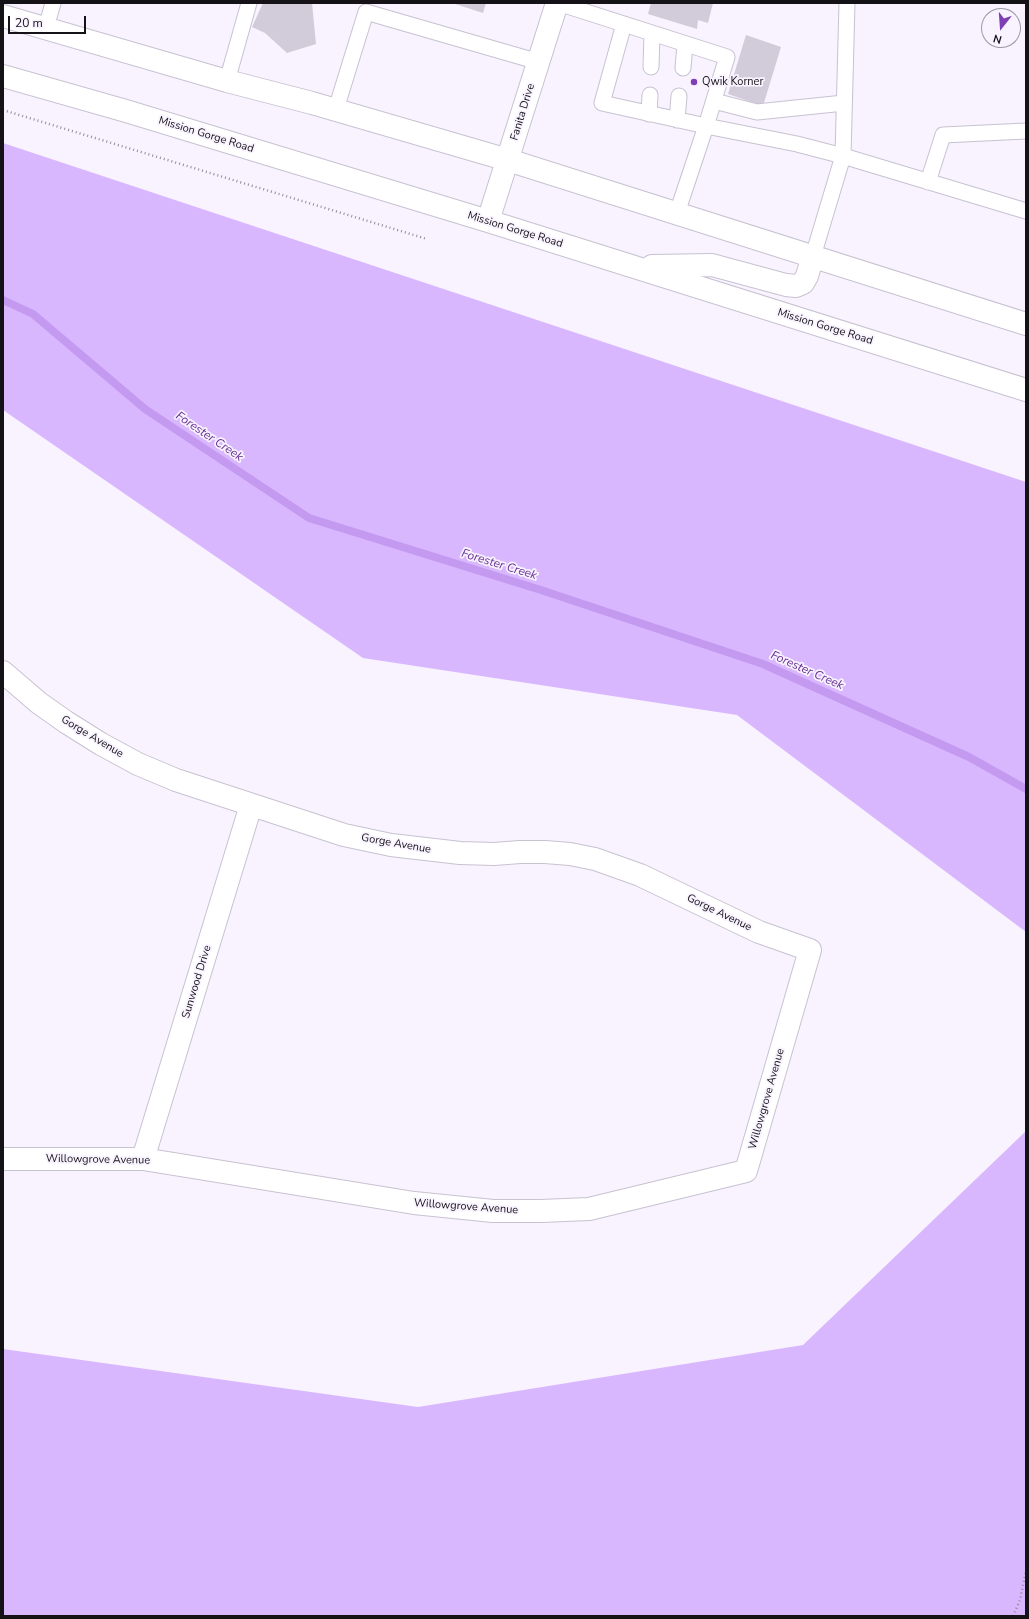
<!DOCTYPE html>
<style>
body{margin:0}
#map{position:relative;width:1029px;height:1619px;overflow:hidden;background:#f8f3ff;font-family:"Nunito Sans",sans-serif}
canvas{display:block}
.frame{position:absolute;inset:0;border:4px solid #151217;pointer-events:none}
.north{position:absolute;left:981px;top:8px;width:40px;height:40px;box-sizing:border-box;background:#f8f3ff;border:1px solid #9d99a2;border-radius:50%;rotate:197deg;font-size:11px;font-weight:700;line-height:16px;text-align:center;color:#151217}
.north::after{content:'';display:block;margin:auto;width:14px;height:18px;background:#7e3fb4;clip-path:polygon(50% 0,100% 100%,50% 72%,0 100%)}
.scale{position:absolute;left:8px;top:16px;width:78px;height:18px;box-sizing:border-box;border:2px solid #151217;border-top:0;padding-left:5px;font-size:12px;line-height:14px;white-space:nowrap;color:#151217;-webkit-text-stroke:3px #f8f3ff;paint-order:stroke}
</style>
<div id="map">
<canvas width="1029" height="1619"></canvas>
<div class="frame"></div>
<div class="north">N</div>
<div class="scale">20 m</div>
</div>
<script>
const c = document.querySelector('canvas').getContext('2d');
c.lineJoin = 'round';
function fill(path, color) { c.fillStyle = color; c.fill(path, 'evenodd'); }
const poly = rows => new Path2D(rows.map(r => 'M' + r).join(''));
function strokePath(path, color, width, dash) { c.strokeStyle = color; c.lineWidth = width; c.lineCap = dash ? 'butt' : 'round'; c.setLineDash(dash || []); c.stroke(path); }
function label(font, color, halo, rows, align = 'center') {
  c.font = font + ' "Nunito Sans",sans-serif'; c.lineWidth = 3.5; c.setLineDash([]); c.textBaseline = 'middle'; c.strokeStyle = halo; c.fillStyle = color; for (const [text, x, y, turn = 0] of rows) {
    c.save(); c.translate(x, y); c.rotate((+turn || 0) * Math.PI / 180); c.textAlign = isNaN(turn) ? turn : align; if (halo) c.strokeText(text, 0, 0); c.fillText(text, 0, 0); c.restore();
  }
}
fill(poly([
 [3,143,1026,482,1026,932,737,715,363,658,3,410],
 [1026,1131,1026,1616,3,1616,3,1349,418,1407,803,1345]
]), '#d9b7fe');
strokePath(poly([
 [3,300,33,314,145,409,309,518,541,590,763,664,969,757,1026,789]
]), '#c49af1', 8);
fill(poly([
 [263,3,312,3,316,44,287,53,265,33,252,27],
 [452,3,486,3,483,13],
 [651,3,713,3,708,23,698,20,697,29,648,14],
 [746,35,781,47,763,106,728,94]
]), '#d1cbda');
const service = poly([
 [558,3,727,57,706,126,602,103,624,24],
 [46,28,53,3],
 [651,67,652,33],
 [683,68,685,44],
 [227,81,249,3],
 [714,101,757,112,844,103],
 [336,109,366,12,539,62],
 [649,114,650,95],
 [677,120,679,96],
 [928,182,943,135,1026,131],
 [677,213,706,126,797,144,843,156,847,3],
 [813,256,843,156,1026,211]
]);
const minor = poly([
 [3,672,39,703,66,722,101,744,138,764,176,780,344,835,391,845,460,853,494,854,520,852,545,852,570,854,595,859,640,875,759,932,810,950,746,1171,589,1209,541,1211,493,1211,414,1203,143,1159,3,1159],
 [143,1159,251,805]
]);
const primary = poly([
 [3,16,227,81,312,103,508,160,1026,324],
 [3,76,126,111,488,221,1026,390],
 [488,221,557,3],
 [652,266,712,265,786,285,796,286,803,283,807,276,813,256]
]);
strokePath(service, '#c8c2d1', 17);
strokePath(minor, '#c8c2d1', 24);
strokePath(primary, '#c8c2d1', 24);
strokePath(poly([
 [3,110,427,239],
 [1013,1616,1020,1600,1026,1571]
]), '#928d96', 2.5, [1, 3]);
strokePath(service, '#fff', 15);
strokePath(minor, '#fff', 22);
strokePath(primary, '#fff', 22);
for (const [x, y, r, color] of [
 [694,82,4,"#7e3fb4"]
]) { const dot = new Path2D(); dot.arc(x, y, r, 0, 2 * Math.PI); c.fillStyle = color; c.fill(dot); strokePath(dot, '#f8f3ff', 1.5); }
label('11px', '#151217', '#f8f3ff', [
 ["Qwik Korner",702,82]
], 'left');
label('11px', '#151217', '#f8f3ff', [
 ["Fanita Drive",523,112,-73],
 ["Mission Gorge Road",206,135,17],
 ["Mission Gorge Road",515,230,17],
 ["Mission Gorge Road",825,327,17],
 ["Gorge Avenue",92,737,31],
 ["Gorge Avenue",396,844,10],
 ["Gorge Avenue",719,913,26],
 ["Sunwood Drive",197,982,-73],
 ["Willowgrove Avenue",767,1099,-74],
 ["Willowgrove Avenue",98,1160,1],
 ["Willowgrove Avenue",466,1207,4]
]);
label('italic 12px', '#662f94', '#f8f3ff', [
 ["Forester Creek",209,437,34],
 ["Forester Creek",499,565,17],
 ["Forester Creek",807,671,24]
]);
</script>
